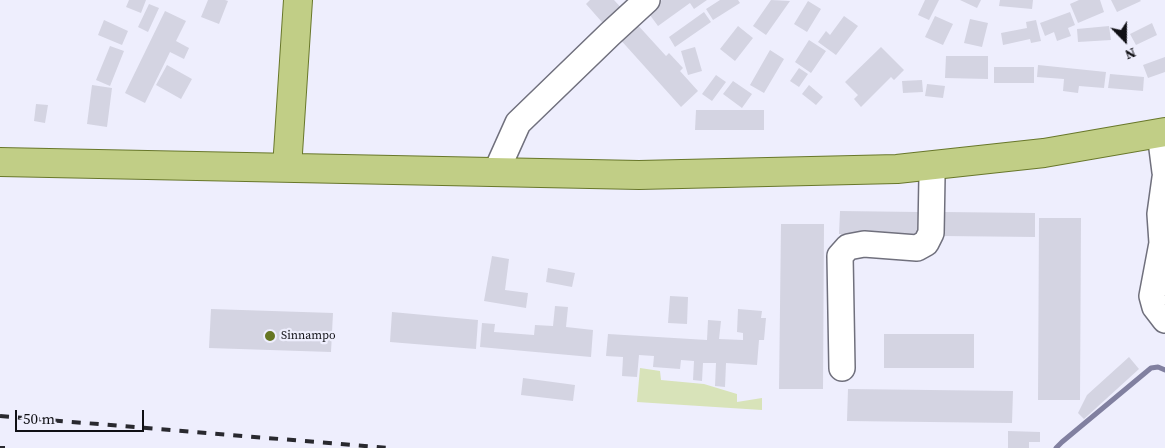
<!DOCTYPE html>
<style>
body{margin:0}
#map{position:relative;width:1165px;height:448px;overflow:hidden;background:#eeeefd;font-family:"Source Serif 4",serif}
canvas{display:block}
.north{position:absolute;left:1100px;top:15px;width:50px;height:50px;-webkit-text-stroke:4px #eeeefd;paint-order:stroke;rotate:158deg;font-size:14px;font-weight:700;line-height:20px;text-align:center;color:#101015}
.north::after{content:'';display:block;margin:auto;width:18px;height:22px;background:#101015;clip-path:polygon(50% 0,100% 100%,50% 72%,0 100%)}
.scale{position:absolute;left:15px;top:410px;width:129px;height:22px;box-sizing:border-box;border:2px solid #101015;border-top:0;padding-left:6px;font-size:15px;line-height:18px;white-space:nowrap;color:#101015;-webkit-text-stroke:4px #eeeefd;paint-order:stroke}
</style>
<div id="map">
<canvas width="1165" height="448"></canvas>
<div class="north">N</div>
<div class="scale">50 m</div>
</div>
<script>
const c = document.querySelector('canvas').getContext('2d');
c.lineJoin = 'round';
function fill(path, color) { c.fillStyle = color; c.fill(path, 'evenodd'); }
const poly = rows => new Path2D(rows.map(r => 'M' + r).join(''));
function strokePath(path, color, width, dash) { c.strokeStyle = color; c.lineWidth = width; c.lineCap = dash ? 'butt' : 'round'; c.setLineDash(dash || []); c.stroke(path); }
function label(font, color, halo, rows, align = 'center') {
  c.font = font + ' "Source Serif 4",serif'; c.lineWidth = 4.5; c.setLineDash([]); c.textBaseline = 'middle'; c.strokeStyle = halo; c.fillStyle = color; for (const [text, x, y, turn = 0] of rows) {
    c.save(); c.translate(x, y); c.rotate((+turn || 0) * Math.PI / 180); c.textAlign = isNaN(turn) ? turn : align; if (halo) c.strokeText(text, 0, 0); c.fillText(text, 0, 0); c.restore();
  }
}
fill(poly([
 [640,368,660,371,661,380,704,384,737,394,737,402,762,398,762,410,637,402]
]), '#d8e3b9');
strokePath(poly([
 [1056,448,1062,442,1151,368,1158,367,1165,370]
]), '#8180a0', 5);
fill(poly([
 [129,0,146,0,141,13,126,7],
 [208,0,225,0,228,1,219,24,201,17],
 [590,0,614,0,626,13,608,29,586,4],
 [662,0,707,0,694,9,690,3,658,26,647,11],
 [720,0,738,0,740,3,713,20,706,9],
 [771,0,790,1,766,35,753,26],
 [925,0,939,0,929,20,918,15],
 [960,0,981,0,977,8],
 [1000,0,1033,0,1032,9,999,6],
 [1079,0,1100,0,1104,12,1078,23,1070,4],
 [1111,0,1140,0,1141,1,1117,12],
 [808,1,821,9,807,32,794,24],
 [149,4,159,8,148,32,138,27],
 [165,11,186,21,176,41,189,48,184,59,170,52,145,103,125,93],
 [704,12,711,22,675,47,669,37],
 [1070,12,1075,25,1068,28,1071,36,1057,41,1054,32,1045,36,1040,23],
 [844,16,858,26,836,55,818,42,826,31,830,35],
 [935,16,953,24,943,45,925,37],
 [970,19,988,23,982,47,964,43],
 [104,20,128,31,122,45,98,35],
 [1036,20,1041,41,1031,43,1030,39,1003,45,1001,33,1027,28,1026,22],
 [635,22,666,56,669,53,683,68,680,71,698,91,681,107,618,37],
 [1152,23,1157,35,1136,45,1130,34],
 [738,26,753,38,735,61,720,49],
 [1109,26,1111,40,1078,42,1077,29],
 [809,40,826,51,811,73,795,62],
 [110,46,124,51,110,86,96,80],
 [695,47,702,71,688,75,681,51],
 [881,47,904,70,894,80,891,77,861,107,854,99,858,95,845,82],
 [770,50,784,59,764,93,750,85],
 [946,56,988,56,988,79,945,78],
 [1165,57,1165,72,1148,78,1143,65],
 [167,65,192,79,181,99,156,85],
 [1038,65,1106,72,1104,88,1079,86,1078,93,1063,91,1064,79,1037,77],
 [994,67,1034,67,1034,83,994,83],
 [799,68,808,74,799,87,790,81],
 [1110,74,1144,77,1143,91,1108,88],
 [716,75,726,82,712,101,702,94],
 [922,80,923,92,903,93,902,81],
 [733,81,752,94,742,108,723,94],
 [927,84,945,86,943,98,925,96],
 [92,85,112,88,107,127,87,124],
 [809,85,823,97,816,105,802,94],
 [36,104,48,105,45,123,34,121],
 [696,110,764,110,764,130,695,130],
 [840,211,918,212,917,235,839,234],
 [944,212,1035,213,1035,237,943,236],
 [1039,218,1081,218,1080,400,1038,400],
 [781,224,824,224,823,389,779,389],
 [492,256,509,259,505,290,528,293,526,308,484,301],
 [548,268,575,273,572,287,546,282],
 [670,296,688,297,687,324,668,323],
 [555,306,568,307,566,327,593,330,591,357,480,347,482,323,495,324,494,332,534,335,535,325,553,326],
 [211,309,333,313,331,352,209,348],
 [738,309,762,311,761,318,766,318,764,340,759,340,757,365,726,363,725,387,715,386,716,363,703,363,702,381,693,380,694,361,681,360,680,369,653,367,654,356,639,355,637,377,622,376,623,357,606,356,608,334,707,340,708,320,721,321,719,339,743,340,743,333,737,332],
 [392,312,478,320,476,349,390,342],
 [884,334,974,334,974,368,884,368],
 [1129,357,1139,369,1084,419,1078,413,1087,395],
 [523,378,575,385,573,401,521,395],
 [848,389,1013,391,1012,423,847,421],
 [1008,431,1040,432,1040,442,1029,442,1029,448,1008,448]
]), '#d4d4e2');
const minor = poly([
 [1160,133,1165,172],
 [496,172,518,123,610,34,647,0],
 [1165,178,1160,214,1162,243,1152,296,1155,307,1165,320],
 [842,368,840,256,848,247,864,244,917,248,926,243,931,233,932,176,935,165]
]);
const major = poly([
 [0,162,639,175,897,169,1044,153,1165,132],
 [287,168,298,0]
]);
strokePath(minor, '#70707d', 28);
strokePath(major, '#68772a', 30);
strokePath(minor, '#fff', 25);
strokePath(major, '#c1ce86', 28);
strokePath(poly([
 [0,416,389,448],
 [0,448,5,448]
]), '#29292f', 4, [9, 9]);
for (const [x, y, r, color] of [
 [270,336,6,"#667623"]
]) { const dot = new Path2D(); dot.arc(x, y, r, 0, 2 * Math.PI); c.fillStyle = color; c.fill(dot); strokePath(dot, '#eeeefd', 2); }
label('12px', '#101015', '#eeeefd', [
 ["Sinnampo",281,336]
], 'left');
</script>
